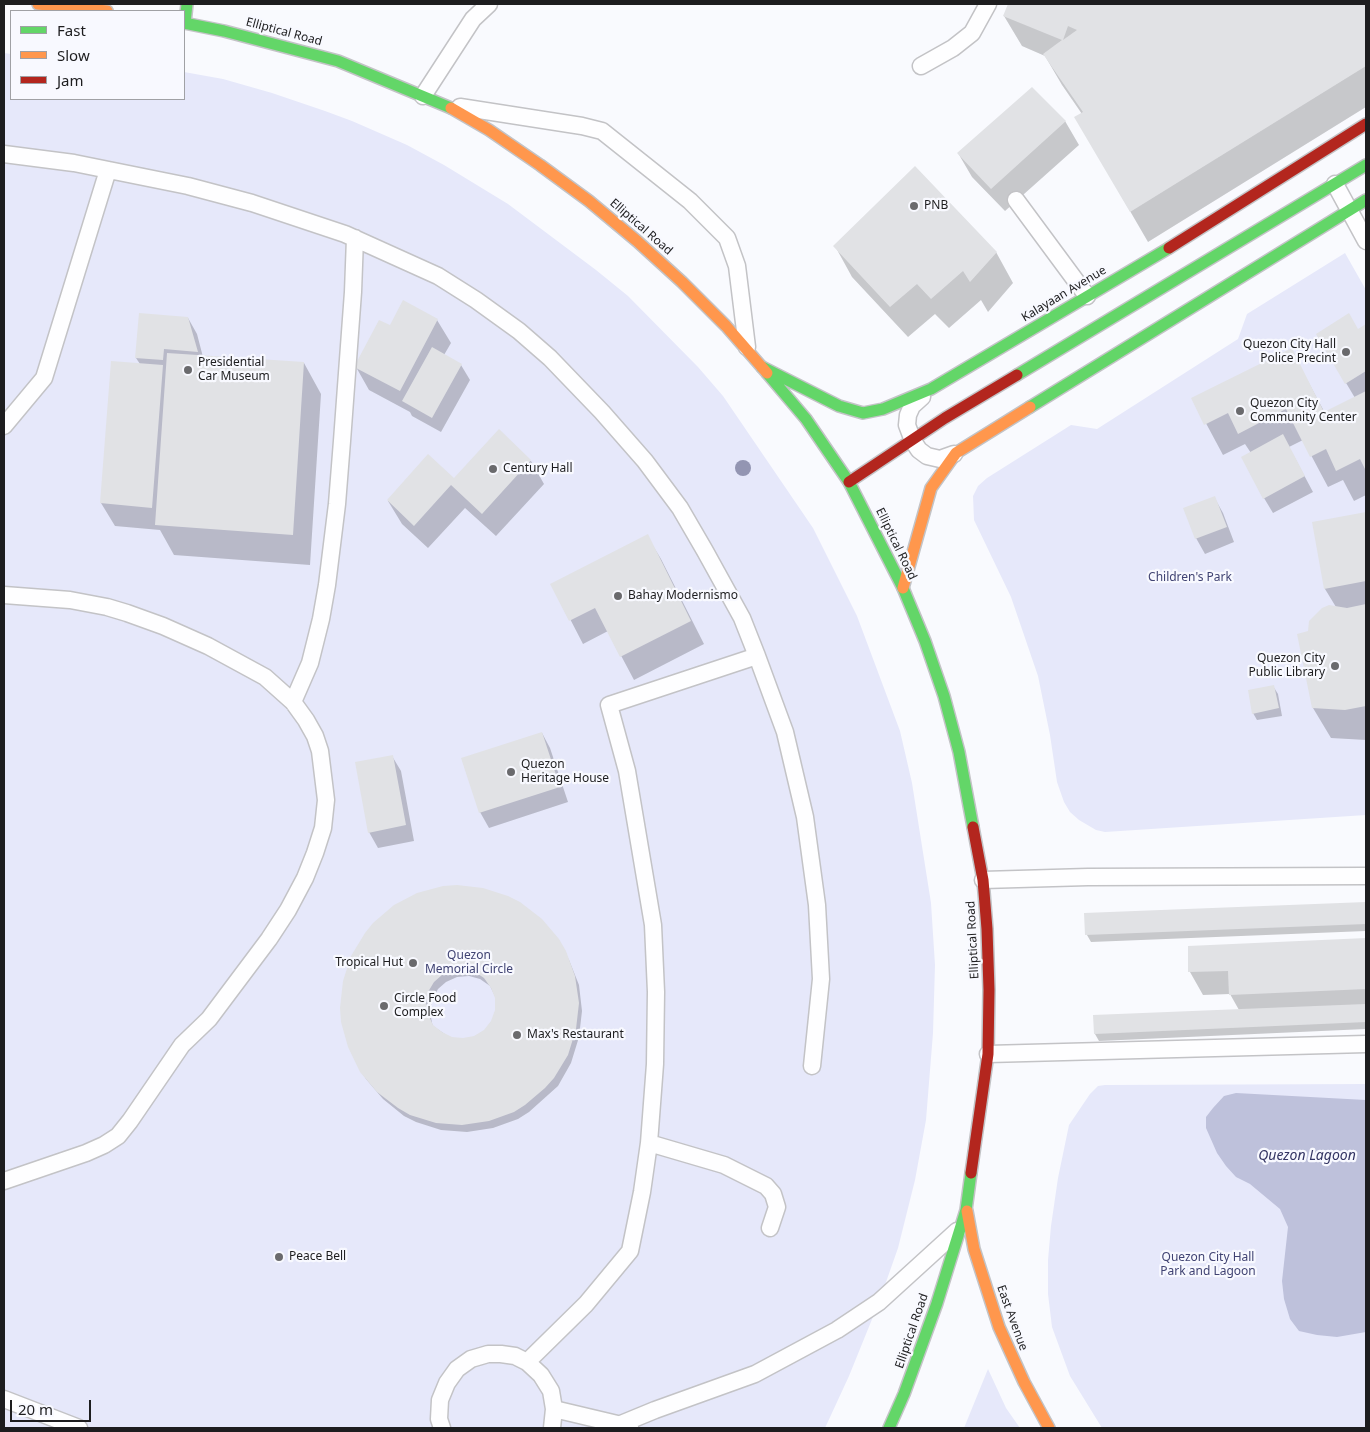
<!DOCTYPE html>
<style>
body{margin:0}
#map{position:relative;width:1370px;height:1432px;overflow:hidden;background:#f9fafe;font-family:"Noto Sans",sans-serif}
canvas{display:block}
.frame{position:absolute;inset:0;border:5px solid #1d1d1f;pointer-events:none}
.legend{position:absolute;left:10px;top:10px;width:175px;height:90px;box-sizing:border-box;background:#f8f9ff;border:1px solid #a0a1a5;margin:0;padding:6px 9px;list-style:none;font-size:15px;color:#1d1d1f}
.legend li{display:flex;align-items:center;gap:10px;height:25px}
.legend b{width:25px;border:1px solid #a0a1a5}
.scale{position:absolute;left:10px;top:1400px;width:81px;height:22px;box-sizing:border-box;border:2px solid #1d1d1f;border-top:0;padding-left:6px;font-size:15px;line-height:18px;white-space:nowrap;color:#1d1d1f;-webkit-text-stroke:4px #f8f9ff;paint-order:stroke}
</style>
<div id="map">
<canvas width="1370" height="1432"></canvas>
<div class="frame"></div>
<ul class="legend">
<li><b style="height:6px;background:#63d668"></b>Fast</li>
<li><b style="height:6px;background:#ff974d"></b>Slow</li>
<li><b style="height:6px;background:#b3261e"></b>Jam</li>
</ul>
<div class="scale">20 m</div>
</div>
<script>
const c = document.querySelector('canvas').getContext('2d');
c.lineJoin = 'round';
function fill(path, color) { c.fillStyle = color; c.fill(path, 'evenodd'); }
const poly = rows => new Path2D(rows.map(r => 'M' + r).join(''));
function strokePath(path, color, width, dash) { c.strokeStyle = color; c.lineWidth = width; c.lineCap = dash ? 'butt' : 'round'; c.setLineDash(dash || []); c.stroke(path); }
function label(font, color, halo, rows, align = 'center') {
  c.font = font + ' "Noto Sans",sans-serif'; c.lineWidth = 4.5; c.setLineDash([]); c.textBaseline = 'middle'; c.strokeStyle = halo; c.fillStyle = color; for (const [text, x, y, turn = 0] of rows) {
    c.save(); c.translate(x, y); c.rotate((+turn || 0) * Math.PI / 180); c.textAlign = isNaN(turn) ? turn : align; if (halo) c.strokeText(text, 0, 0); c.fillText(text, 0, 0); c.restore();
  }
}
fill(poly([
 [4,53,11,54,11,99,184,99,184,72,223,79,272,93,325,111,352,121,407,145,444,165,508,204,596,270,628,296,698,367,723,396,813,528,857,616,900,731,912,783,931,903,935,965,933,1033,926,1120,915,1180,898,1248,879,1302,849,1376,825,1428,4,1428],
 [1345,253,1366,290,1366,815,1105,832,1096,830,1079,820,1070,812,1064,802,1057,782,1050,735,1038,676,1011,597,974,520,973,496,978,486,987,478,1071,425,1097,429,1238,339,1247,314],
 [1366,1084,1366,1428,1102,1428,1070,1376,1052,1327,1048,1294,1048,1260,1051,1226,1058,1178,1069,1125,1090,1094,1098,1086,1105,1085],
 [988,1369,1006,1408,1020,1428,964,1428]
]), '#e6e8fa');
fill(poly([
 [1236,1093,1366,1100,1366,1332,1337,1337,1317,1335,1299,1331,1290,1319,1284,1299,1282,1281,1288,1227,1280,1209,1250,1184,1236,1177,1226,1166,1217,1153,1206,1128,1206,1117,1213,1108,1224,1096]
]), '#bec1db');
fill(poly([
 [1009,4,1366,4,1366,107,1148,242,1076,118,1082,114,1062,85,1045,56,1022,46,1004,16],
 [1065,121,1079,145,1005,211,972,177,958,153],
 [835,246,996,252,1013,283,988,312,981,300,949,328,935,314,908,337,852,277],
 [188,318,197,334,203,357,304,363,321,394,310,565,174,555,160,530,115,526,101,503,140,364,136,358],
 [437,320,451,343,444,355,461,365,470,380,441,432,412,416,410,412,369,390,356,367,390,327],
 [1366,325,1366,495,1354,501,1343,480,1328,487,1303,440,1289,447,1313,492,1273,513,1264,498,1251,453,1245,444,1223,455,1193,399,1291,350,1325,413,1355,398,1317,334,1358,330],
 [531,461,544,484,496,536,465,508,428,548,402,524,388,501,454,480],
 [1214,497,1223,513,1234,542,1205,554,1196,538],
 [1366,514,1366,740,1331,738,1313,708,1309,632,1336,607,1325,589,1313,523],
 [647,536,661,559,704,644,634,680,608,631,583,644,552,584],
 [1273,686,1278,694,1282,716,1257,720,1253,713],
 [542,733,550,748,568,802,489,828,480,812],
 [392,756,401,771,414,841,378,848,369,832],
 [1366,903,1366,931,1091,942,1087,935,1086,915],
 [558,940,569,960,579,985,582,1011,579,1037,571,1063,558,1086,529,1112,518,1119,493,1128,467,1132,441,1130,416,1122,404,1116,383,1099,366,1079,361,1071,344,982],
 [469,976,480,979,490,986,496,998,496,1010,492,1021,485,1031,475,1037,464,1040,452,1039,433,1026,432,1023,430,1012,432,1000,438,989,446,982,457,977],
 [1366,940,1366,1029,1099,1041,1095,1034,1094,1016,1239,1010,1230,994,1203,995,1190,972,1189,947]
]), '#0003');
fill(poly([
 [1008,4,1366,4,1366,66,1130,212,1074,117,1083,112,1043,54,1062,40,1003,16],
 [1068,26,1077,30,1063,40],
 [1032,87,1066,121,991,189,957,153],
 [915,166,997,252,970,282,963,271,931,299,917,284,890,307,833,246],
 [403,300,438,319,400,391,354,367,379,320,390,325],
 [139,313,188,317,198,352,164,349,163,360,135,358],
 [1349,313,1358,329,1366,324,1366,371,1345,384,1316,334],
 [432,347,462,364,432,418,402,401],
 [1292,348,1324,412,1366,391,1366,471,1360,459,1336,471,1326,449,1310,457,1286,409,1238,434,1228,413,1204,425,1191,398],
 [167,353,304,362,293,535,155,525],
 [111,361,163,365,152,508,100,503],
 [499,429,531,460,482,514,451,485,414,526,387,500,428,454,454,478],
 [1283,434,1305,476,1263,499,1241,457],
 [1215,496,1227,527,1195,539,1183,508],
 [1366,512,1366,581,1324,589,1312,522],
 [648,534,691,621,620,657,595,608,569,621,550,584],
 [1366,604,1366,706,1345,710,1312,708,1297,634,1308,631,1309,621,1322,608,1329,605,1347,608],
 [1274,685,1279,708,1252,714,1248,690],
 [542,732,560,787,479,813,461,758],
 [393,755,406,825,368,833,355,762],
 [457,885,483,888,508,896,520,902,542,919,559,939,566,951,575,976,579,1003,576,1029,568,1055,554,1078,545,1088,525,1105,514,1112,489,1121,462,1125,436,1123,410,1115,398,1108,377,1092,360,1072,348,1047,341,1022,340,1008,343,981,351,956,365,933,373,923,394,905,417,893,443,886],
 [464,969,475,972,484,978,491,988,495,998,495,1010,491,1021,484,1030,474,1036,463,1038,452,1037,442,1032,433,1025,428,1014,426,1003,428,992,434,982,442,975,453,970],
 [1366,902,1366,924,1085,935,1084,913],
 [1366,938,1366,989,1229,995,1228,971,1188,972,1188,946],
 [1366,1004,1366,1022,1094,1034,1093,1015]
]), '#e1e2e5');
const lane = poly([
 [921,66,953,48,972,33,988,4],
 [423,96,473,19,489,4],
 [460,107,582,126,602,131,690,201,727,238,737,266,747,347],
 [4,154,74,163,188,186,252,203,345,234,438,276,476,300,519,331,550,358,602,412,645,461,680,508,705,551,742,618,757,656,785,732,805,817,817,905,821,979,812,1066],
 [1335,184,1366,241],
 [1016,200,1087,296],
 [922,397,912,406,908,415,907,425,913,441,919,450,927,456,940,459,954,454],
 [4,426,44,378,108,170],
 [4,595,70,600,107,607,127,613,163,626,208,646,265,677,293,702,306,720,315,736,320,751,326,800,323,828,315,853,305,878,288,910,269,939,209,1019,182,1045,130,1121,118,1136,104,1145,86,1153,4,1181],
 [293,702,310,663,321,619,327,585,337,504,342,441,353,292,355,238],
 [983,880,1088,877,1366,876],
 [988,1054,1366,1044],
 [649,1143,724,1165,766,1186,773,1194,777,1207,770,1228],
 [527,1362,586,1304,630,1251,642,1192,649,1143,655,1064,656,992,653,925,627,771,609,705,757,656],
 [4,1399,79,1428],
 [554,1409,630,1427],
 [621,1424,655,1410,755,1374,837,1330,879,1302,957,1231],
 [442,1428,439,1419,440,1400,447,1383,457,1369,471,1359,488,1354,501,1354,515,1356,527,1362,541,1375,551,1391,554,1409,552,1428]
]);
const fast = poly([
 [184,23,224,31,338,61,451,108],
 [185,23,187,4],
 [762,367,839,406,863,413,883,409,931,389,1169,248],
 [767,373,806,419,849,482,903,588,925,641,944,696,959,752,973,827],
 [1017,375,1366,165],
 [1030,407,1366,200],
 [889,1428,904,1394,937,1303,966,1210,971,1173]
]);
const slow = poly([
 [38,4,107,11],
 [451,108,489,130,540,165,589,201,637,241,682,282,726,326,767,373],
 [903,588,931,488,956,453,1030,407],
 [967,1211,974,1249,999,1327,1024,1382,1049,1428]
]);
const jam = poly([
 [1169,248,1366,124],
 [849,482,945,418,1017,375],
 [971,1173,988,1054,989,990,987,929,983,880,973,827]
]);
strokePath(lane, '#c3c3c6', 19);
strokePath(fast, '#c3c3c6', 14);
strokePath(slow, '#c3c3c6', 14);
strokePath(jam, '#c3c3c6', 14);
strokePath(lane, '#fefeff', 16);
strokePath(fast, '#63d668', 11);
strokePath(slow, '#ff974d', 11);
strokePath(jam, '#b3261e', 11);
c.fillStyle = '#9395b2';
for (const [x, y] of [
 [743,468]
]) { c.beginPath(); c.arc(x, y, 8, 0, 2 * Math.PI); c.fill(); }
for (const [x, y, r, color] of [
 [914,206,5,"#6a6a6d"],
 [1346,352,5,"#6a6a6d"],
 [188,370,5,"#6a6a6d"],
 [1240,411,5,"#6a6a6d"],
 [493,469,5,"#6a6a6d"],
 [618,596,5,"#6a6a6d"],
 [1335,666,5,"#6a6a6d"],
 [511,772,5,"#6a6a6d"],
 [413,963,5,"#6a6a6d"],
 [384,1006,5,"#6a6a6d"],
 [517,1035,5,"#6a6a6d"],
 [279,1257,5,"#6a6a6d"]
]) { const dot = new Path2D(); dot.arc(x, y, r, 0, 2 * Math.PI); c.fillStyle = color; c.fill(dot); strokePath(dot, '#f8f9ff', 2); }
label('12px', '#1d1d1f', '#f8f9ff', [
 ["Elliptical Road",284,32,15],
 ["Elliptical Road",641,227,41],
 ["Kalayaan Avenue",1064,294,-31],
 ["Elliptical Road",896,544,64],
 ["Elliptical Road",973,940,-93],
 ["East Avenue",1012,1318,70],
 ["Elliptical Road",912,1331,-71]
]);
label('12px', '#1d1d1f', '#f8f9ff', [
 ["PNB",924,206],
 ["Quezon City Hall",1336,345,"right"],
 ["Police Precint",1336,359,"right"],
 ["Presidential",198,363],
 ["Car Museum",198,377],
 ["Quezon City",1250,404],
 ["Community Center",1250,418],
 ["Century Hall",503,469],
 ["Bahay Modernismo",628,596],
 ["Quezon City",1325,659,"right"],
 ["Public Library",1325,673,"right"],
 ["Quezon",521,765],
 ["Heritage House",521,779],
 ["Tropical Hut",403,963,"right"],
 ["Circle Food",394,999],
 ["Complex",394,1013],
 ["Max's Restaurant",527,1035],
 ["Peace Bell",289,1257]
], 'left');
label('12px', '#404373', '#f8f9ff', [
 ["Children's Park",1190,578],
 ["Quezon",469,956],
 ["Memorial Circle",469,970],
 ["Quezon City Hall",1208,1258],
 ["Park and Lagoon",1208,1272]
]);
label('italic 14px', '#323362', '#f8f9ff', [
 ["Quezon Lagoon",1307,1156]
]);
</script>
